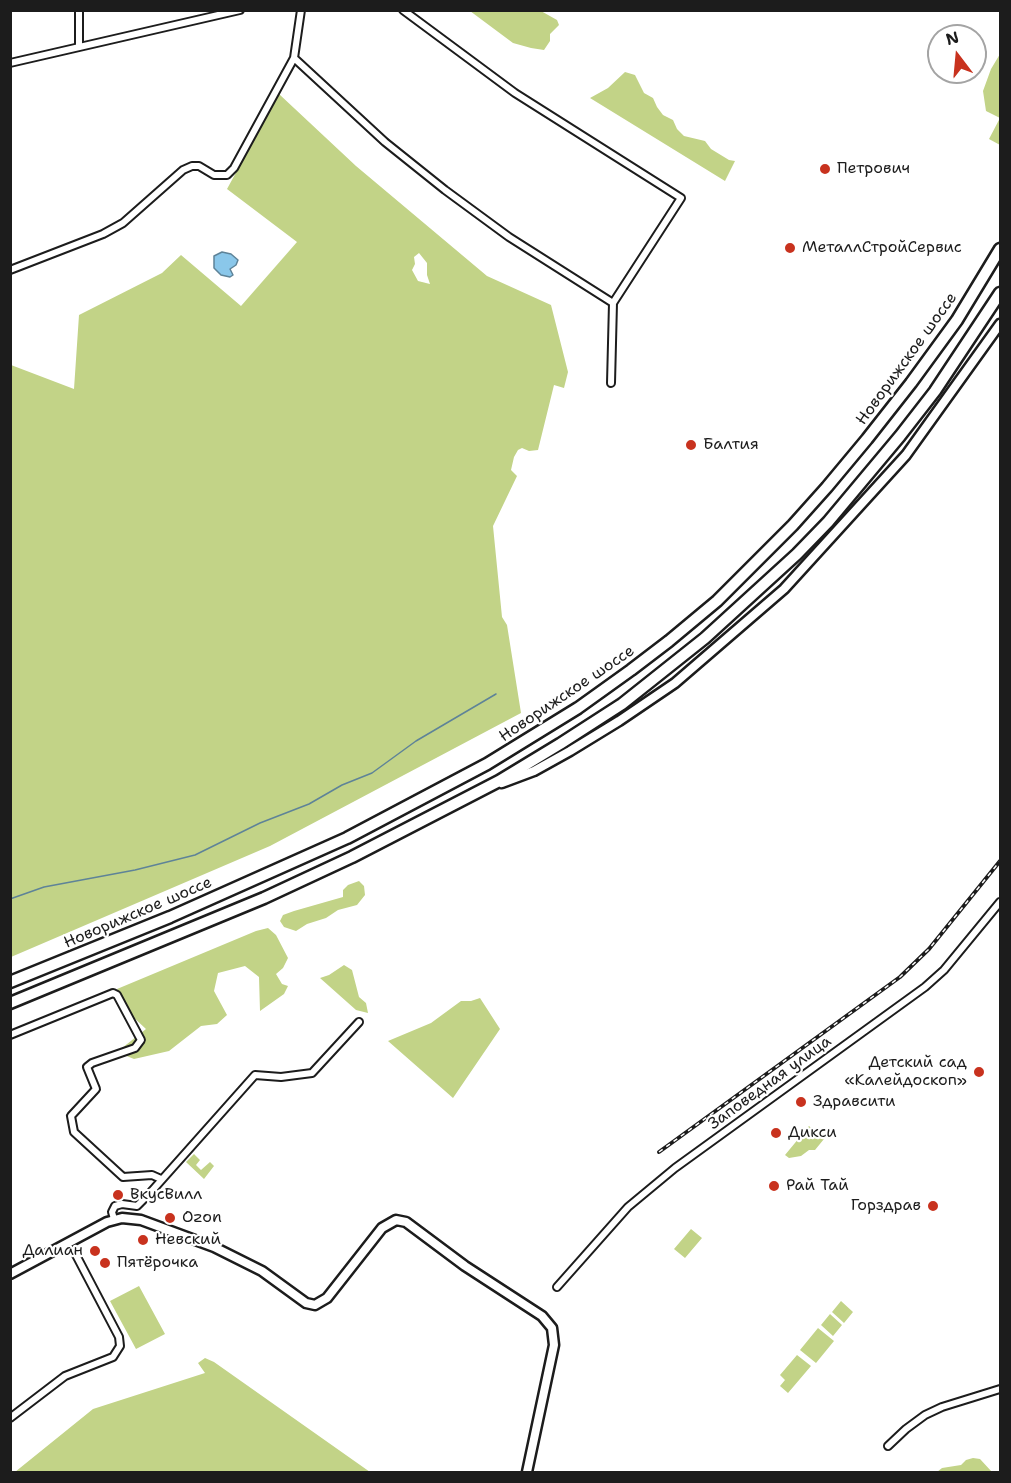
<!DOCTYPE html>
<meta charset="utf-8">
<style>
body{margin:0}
#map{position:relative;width:1011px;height:1483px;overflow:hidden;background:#fff;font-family:"Shantell Sans",sans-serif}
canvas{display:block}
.frame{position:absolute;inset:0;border:12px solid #1c1c1c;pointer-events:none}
.north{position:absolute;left:927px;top:24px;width:60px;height:60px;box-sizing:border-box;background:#fff;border:2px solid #a4a4a4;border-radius:50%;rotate:344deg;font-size:16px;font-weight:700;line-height:24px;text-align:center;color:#1c1c1c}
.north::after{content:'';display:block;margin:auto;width:21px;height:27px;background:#c8321e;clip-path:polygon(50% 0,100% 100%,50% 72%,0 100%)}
</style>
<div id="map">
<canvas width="1011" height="1483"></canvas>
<div class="frame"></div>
<div class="north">N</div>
</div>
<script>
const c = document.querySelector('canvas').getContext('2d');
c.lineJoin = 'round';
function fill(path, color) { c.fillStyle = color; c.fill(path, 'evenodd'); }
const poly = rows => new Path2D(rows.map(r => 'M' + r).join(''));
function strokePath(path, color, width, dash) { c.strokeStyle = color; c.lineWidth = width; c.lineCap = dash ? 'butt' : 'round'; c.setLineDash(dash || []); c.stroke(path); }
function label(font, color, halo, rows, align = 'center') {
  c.font = font + ' "Shantell Sans",sans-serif'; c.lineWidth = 4.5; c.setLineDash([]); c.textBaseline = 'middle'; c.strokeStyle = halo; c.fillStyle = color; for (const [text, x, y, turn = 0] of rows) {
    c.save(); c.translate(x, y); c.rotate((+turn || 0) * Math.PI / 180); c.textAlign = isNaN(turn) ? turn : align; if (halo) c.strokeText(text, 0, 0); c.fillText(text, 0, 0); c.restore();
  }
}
fill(poly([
 [470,11,541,11,557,20,559,25,550,34,550,41,544,50,531,48,513,43],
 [1000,54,1000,145,989,139,1000,118,986,111,983,91,991,69],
 [625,72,635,75,644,93,653,98,657,107,663,115,673,120,677,129,684,136,705,141,711,149,729,160,735,161,725,181,590,98,608,88],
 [279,94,356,166,487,276,551,305,568,372,564,388,554,385,538,450,529,451,522,448,518,450,514,457,511,470,517,476,493,526,502,617,507,625,521,713,270,846,11,957,11,365,74,389,79,315,162,273,181,255,241,306,297,242,227,189],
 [419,253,427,263,427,275,430,284,418,281,412,270,415,264,414,257],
 [359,881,364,886,365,895,357,905,338,910,326,918,307,924,296,931,284,927,280,921,283,915,294,911,343,897,343,890,348,885],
 [268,928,276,935,288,958,283,968,276,974,282,984,288,986,284,994,260,1011,259,977,245,966,218,973,214,991,227,1015,217,1024,201,1026,169,1051,134,1059,117,1052,146,1029,131,1015,117,989,256,931],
 [344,965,352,970,359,997,366,1003,368,1013,356,1010,320,978,329,975],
 [480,998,500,1029,453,1098,388,1041,431,1023,461,1001,471,1001],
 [809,1126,824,1139,815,1150,809,1150,801,1156,789,1158,785,1155],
 [194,1154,200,1160,196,1165,201,1170,210,1162,214,1166,204,1179,186,1162],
 [691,1229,702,1238,685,1258,674,1249],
 [139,1286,165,1334,136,1349,110,1301],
 [841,1301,853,1312,844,1323,832,1312],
 [830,1314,842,1325,833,1336,821,1325],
 [818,1328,834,1341,816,1363,800,1350],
 [797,1355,811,1366,788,1393,780,1386,785,1380,780,1375],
 [205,1358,214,1362,370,1472,15,1472,93,1409,205,1373,198,1363],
 [973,1458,980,1459,992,1472,937,1472,942,1468,961,1465,966,1460]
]), '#c2d387');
const water = poly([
 [222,252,231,254,238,260,236,265,230,269,233,275,230,277,221,275,214,268,214,256,222,252]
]);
fill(water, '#8ac7ea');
strokePath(water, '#5e8398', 1.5);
strokePath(poly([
 [10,899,44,887,135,870,195,855,260,823,309,804,342,785,372,773,416,741,496,694]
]), '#5e8398', 1.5);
const street = poly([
 [79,10,79,47],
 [403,10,515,93,681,198,613,303],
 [294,58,385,142,445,190,509,237,613,303,611,383],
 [10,63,240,10],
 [10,270,103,234,123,223,183,170,192,166,199,166,214,175,227,175,234,168,294,58,301,10],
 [10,1035,113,993,117,995,141,1040,135,1048,92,1063,87,1067,96,1089,71,1116,74,1132,123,1177,152,1175,161,1179],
 [150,1193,255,1075,281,1077,312,1073,359,1022],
 [114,1219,112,1212,115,1206,122,1204,137,1206,143,1200],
 [557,1287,628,1207,675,1168,925,987,944,970,1000,902],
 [10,1418,65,1376,113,1357,120,1346,119,1337,76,1255],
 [888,1446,906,1429,925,1415,942,1407,1000,1389]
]);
const secondary = poly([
 [502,783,534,771,570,751,619,721,675,683,784,589,906,455,1000,324],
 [10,1274,107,1222,122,1218,141,1220,214,1247,262,1271,306,1303,315,1305,327,1298,382,1228,396,1220,406,1222,465,1266,542,1316,552,1328,554,1345,527,1472]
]);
const highway = poly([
 [10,982,170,917,347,838,487,764,578,708,631,670,669,641,717,601,793,525,827,487,867,439,911,383,957,320,1000,249],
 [10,1003,264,898,352,857,499,781,560,744,622,704,705,638,797,554,828,522,900,436,935,391,1000,293]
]);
strokePath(street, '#1c1c1c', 10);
strokePath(secondary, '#1c1c1c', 13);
strokePath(highway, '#1c1c1c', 15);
strokePath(street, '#fff', 6);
strokePath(secondary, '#fff', 8);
strokePath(highway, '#fff', 10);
const rail = poly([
 [659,1152,900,977,929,949,1000,861]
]);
strokePath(rail, '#1c1c1c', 4);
strokePath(rail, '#fff', 1.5, [4.5]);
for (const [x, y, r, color] of [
 [825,169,6,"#c8321e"],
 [790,248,6,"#c8321e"],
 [691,445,6,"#c8321e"],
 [979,1072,6,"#c8321e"],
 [801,1102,6,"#c8321e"],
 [776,1133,6,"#c8321e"],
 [774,1186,6,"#c8321e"],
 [118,1195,6,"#c8321e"],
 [933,1206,6,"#c8321e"],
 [170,1218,6,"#c8321e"],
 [143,1240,6,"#c8321e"],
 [95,1251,6,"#c8321e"],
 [105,1263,6,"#c8321e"]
]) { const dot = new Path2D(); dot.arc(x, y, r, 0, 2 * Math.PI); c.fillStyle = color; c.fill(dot); strokePath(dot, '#fff', 2); }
label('16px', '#1c1c1c', '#fff', [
 ["Петрович",837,169],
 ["МеталлСтройСервис",802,248],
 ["Балтия",703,445],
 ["Детский сад",967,1063,"right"],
 ["«Калейдоскоп»",967,1081,"right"],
 ["Здравсити",813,1102],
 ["Дикси",788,1133],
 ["Рай Тай",786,1186],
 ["ВкусВилл",130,1195],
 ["Горздрав",921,1206,"right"],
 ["Ozon",182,1218],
 ["Невский",155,1240],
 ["Далиан",83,1251,"right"],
 ["Пятёрочка",117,1263]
], 'left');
label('16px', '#1c1c1c', '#fff', [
 ["Новорижское шоссе",907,359,-54],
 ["Новорижское шоссе",567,694,-34],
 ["Новорижское шоссе",138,913,-23],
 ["Заповедная улица",770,1083,-36]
]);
</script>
